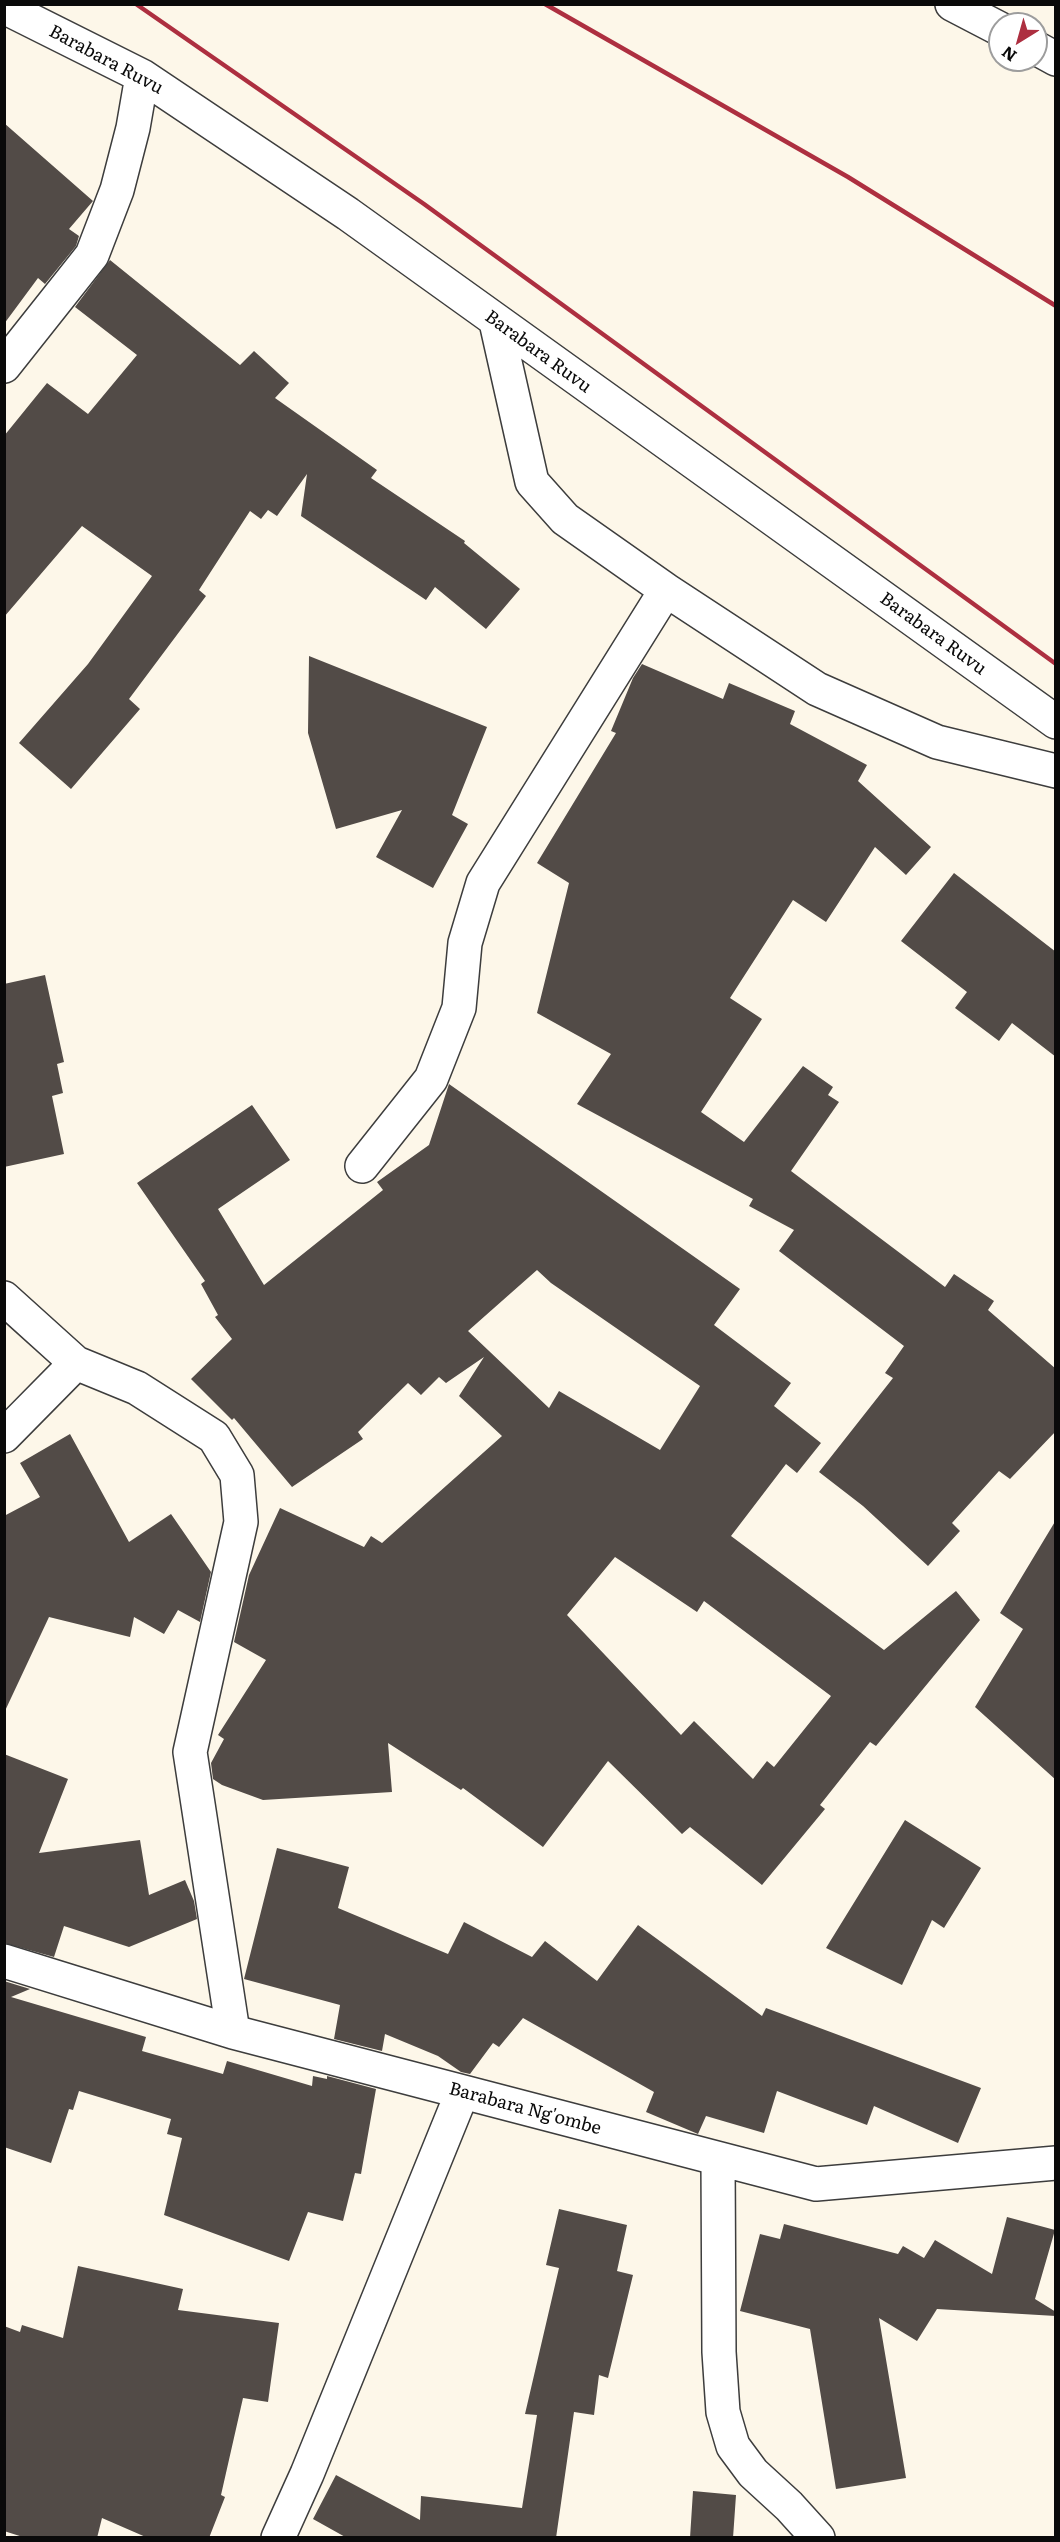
<!DOCTYPE html>
<style>
body{margin:0}
#map{position:relative;width:1060px;height:2542px;overflow:hidden;background:#fdf7e9;font-family:Literata,serif}
canvas{display:block}
.frame{position:absolute;inset:0;border:6px solid #0a0a0a;pointer-events:none}
.north{position:absolute;left:988px;top:12px;width:60px;height:60px;box-sizing:border-box;background:#fff;border:2px solid #9d9d9d;border-radius:50%;rotate:217deg;font-size:16px;font-weight:700;line-height:24px;text-align:center;color:#0a0a0a}
.north::after{content:'';display:block;margin:auto;width:21px;height:27px;background:#ad2f40;clip-path:polygon(50% 0,100% 100%,50% 72%,0 100%)}
</style>
<div id="map">
<canvas width="1060" height="2542"></canvas>
<div class="frame"></div>
<div class="north">N</div>
</div>
<script>
const c = document.querySelector('canvas').getContext('2d');
c.lineJoin = 'round';
function fill(path, color) { c.fillStyle = color; c.fill(path, 'evenodd'); }
const poly = rows => new Path2D(rows.map(r => 'M' + r).join(''));
function strokePath(path, color, width, dash) { c.strokeStyle = color; c.lineWidth = width; c.lineCap = dash ? 'butt' : 'round'; c.setLineDash(dash || []); c.stroke(path); }
function label(font, color, halo, rows, align = 'center') {
  c.font = font + ' Literata,serif'; c.lineWidth = 6; c.setLineDash([]); c.textBaseline = 'middle'; c.strokeStyle = halo; c.fillStyle = color; for (const [text, x, y, turn = 0] of rows) {
    c.save(); c.translate(x, y); c.rotate((+turn || 0) * Math.PI / 180); c.textAlign = isNaN(turn) ? turn : align; if (halo) c.strokeText(text, 0, 0); c.fillText(text, 0, 0); c.restore();
  }
}
fill(poly([
 [4,123,93,201,69,229,79,236,76,246,45,284,38,278,4,324],
 [110,260,240,365,254,351,289,383,275,398,377,470,371,478,465,541,464,543,520,589,486,629,435,587,426,600,301,516,307,474,277,516,268,510,261,519,250,511,199,590,206,596,129,699,140,709,71,789,19,743,88,664,152,576,82,526,4,617,4,436,47,383,88,414,137,355,75,307],
 [309,656,487,727,452,815,468,824,433,888,376,857,402,810,336,829,308,733],
 [642,664,723,699,729,683,795,711,790,724,867,765,858,781,931,847,906,875,875,847,826,922,793,900,730,998,762,1019,701,1112,744,1142,803,1066,833,1087,828,1095,839,1102,791,1171,945,1287,954,1274,994,1301,988,1310,1056,1369,1056,1431,1010,1479,999,1471,952,1523,960,1531,928,1566,863,1506,819,1472,893,1378,885,1373,904,1346,779,1251,794,1230,749,1206,753,1199,577,1104,611,1054,537,1013,569,883,537,863,616,733,611,731,633,678],
 [954,873,1056,952,1056,1057,1012,1023,999,1041,955,1008,967,992,901,941],
 [45,975,64,1062,57,1064,63,1093,52,1096,64,1154,4,1167,4,984],
 [449,1084,740,1289,714,1325,791,1383,774,1406,821,1443,797,1473,786,1464,731,1536,884,1650,956,1591,980,1620,876,1746,870,1742,820,1805,825,1809,762,1885,690,1827,682,1834,608,1761,543,1847,463,1788,461,1790,388,1743,392,1792,263,1800,222,1785,213,1779,211,1763,224,1739,218,1735,266,1660,234,1642,249,1575,280,1508,364,1547,371,1536,382,1543,502,1436,459,1396,484,1357,446,1383,439,1377,421,1395,408,1383,358,1432,363,1439,292,1487,234,1418,232,1420,191,1379,232,1339,215,1317,218,1315,201,1284,205,1281,137,1183,252,1105,290,1160,218,1209,264,1285,383,1190,377,1182,429,1145],
 [537,1270,551,1283,700,1386,660,1450,559,1391,549,1408,468,1331],
 [615,1557,697,1612,704,1601,831,1696,774,1767,767,1761,753,1779,694,1721,681,1735,567,1615],
 [70,1434,129,1542,171,1514,211,1572,200,1622,178,1610,164,1634,134,1617,130,1637,49,1617,4,1713,4,1516,40,1497,20,1463],
 [1056,1520,1056,1780,975,1707,1023,1629,1000,1613],
 [4,1754,68,1779,39,1853,140,1840,149,1895,185,1880,194,1901,197,1919,129,1947,64,1926,54,1957,4,1943],
 [905,1820,981,1868,944,1928,932,1920,902,1985,826,1948],
 [277,1848,349,1867,338,1908,448,1954,464,1922,532,1957,545,1941,597,1981,638,1925,762,2016,766,2008,981,2088,958,2143,874,2106,867,2125,777,2091,764,2133,706,2116,698,2134,646,2112,654,2092,523,2018,499,2047,493,2043,470,2074,461,2072,438,2056,385,2034,382,2051,334,2039,340,2005,244,1979],
 [4,1981,30,1989,11,1997,146,2037,142,2051,223,2074,227,2061,312,2086,313,2076,327,2079,327,2076,376,2089,361,2174,355,2173,343,2221,308,2212,289,2261,164,2215,182,2138,167,2134,171,2119,79,2091,73,2110,69,2109,51,2163,4,2147],
 [559,2209,627,2225,617,2271,633,2275,608,2378,599,2375,594,2415,574,2412,556,2538,347,2538,313,2519,336,2475,420,2520,421,2496,522,2508,537,2415,525,2414,559,2268,546,2265],
 [1007,2217,1055,2230,1035,2299,1056,2312,1056,2316,937,2309,917,2341,879,2318,906,2478,836,2489,810,2329,740,2311,760,2234,780,2239,784,2224,898,2254,903,2246,924,2258,935,2240,992,2274],
 [78,2266,183,2289,178,2310,279,2323,268,2402,243,2398,221,2495,225,2497,209,2538,148,2538,102,2518,97,2538,26,2538,4,2531,4,2326,20,2332,22,2325,63,2338],
 [693,2491,736,2495,733,2538,690,2538]
]), '#524b47');
const street = poly([
 [952,4,1000,29],
 [4,7,142,76,348,214,1056,722],
 [1036,48,1056,59],
 [4,366,92,255,117,190,133,128,142,76],
 [666,590,817,689,937,742,1056,771],
 [362,1166,431,1079,459,1008,465,943,483,883,666,590,565,519,532,482,496,322],
 [4,1298,76,1363,137,1388,214,1437,237,1475,241,1522,190,1752,233,2032],
 [4,1436,76,1363],
 [4,1961,233,2032,816,2184,1056,2163],
 [718,2159,719,2352,723,2412,733,2446,753,2473,789,2506,818,2538],
 [278,2538,307,2474,462,2093]
]);
strokePath(street, '#3d3d3d', 36);
strokePath(street, '#fff', 33);
strokePath(poly([
 [136,4,424,204,1056,664],
 [545,4,848,177,1056,306]
]), '#ad2f40', 4.5);
label('18px', '#0a0a0a', '#fff', [
 ["Barabara Ruvu",106,60,28],
 ["Barabara Ruvu",538,352,36],
 ["Barabara Ruvu",933,634,36],
 ["Barabara Ng'ombe",525,2109,15]
]);
</script>
